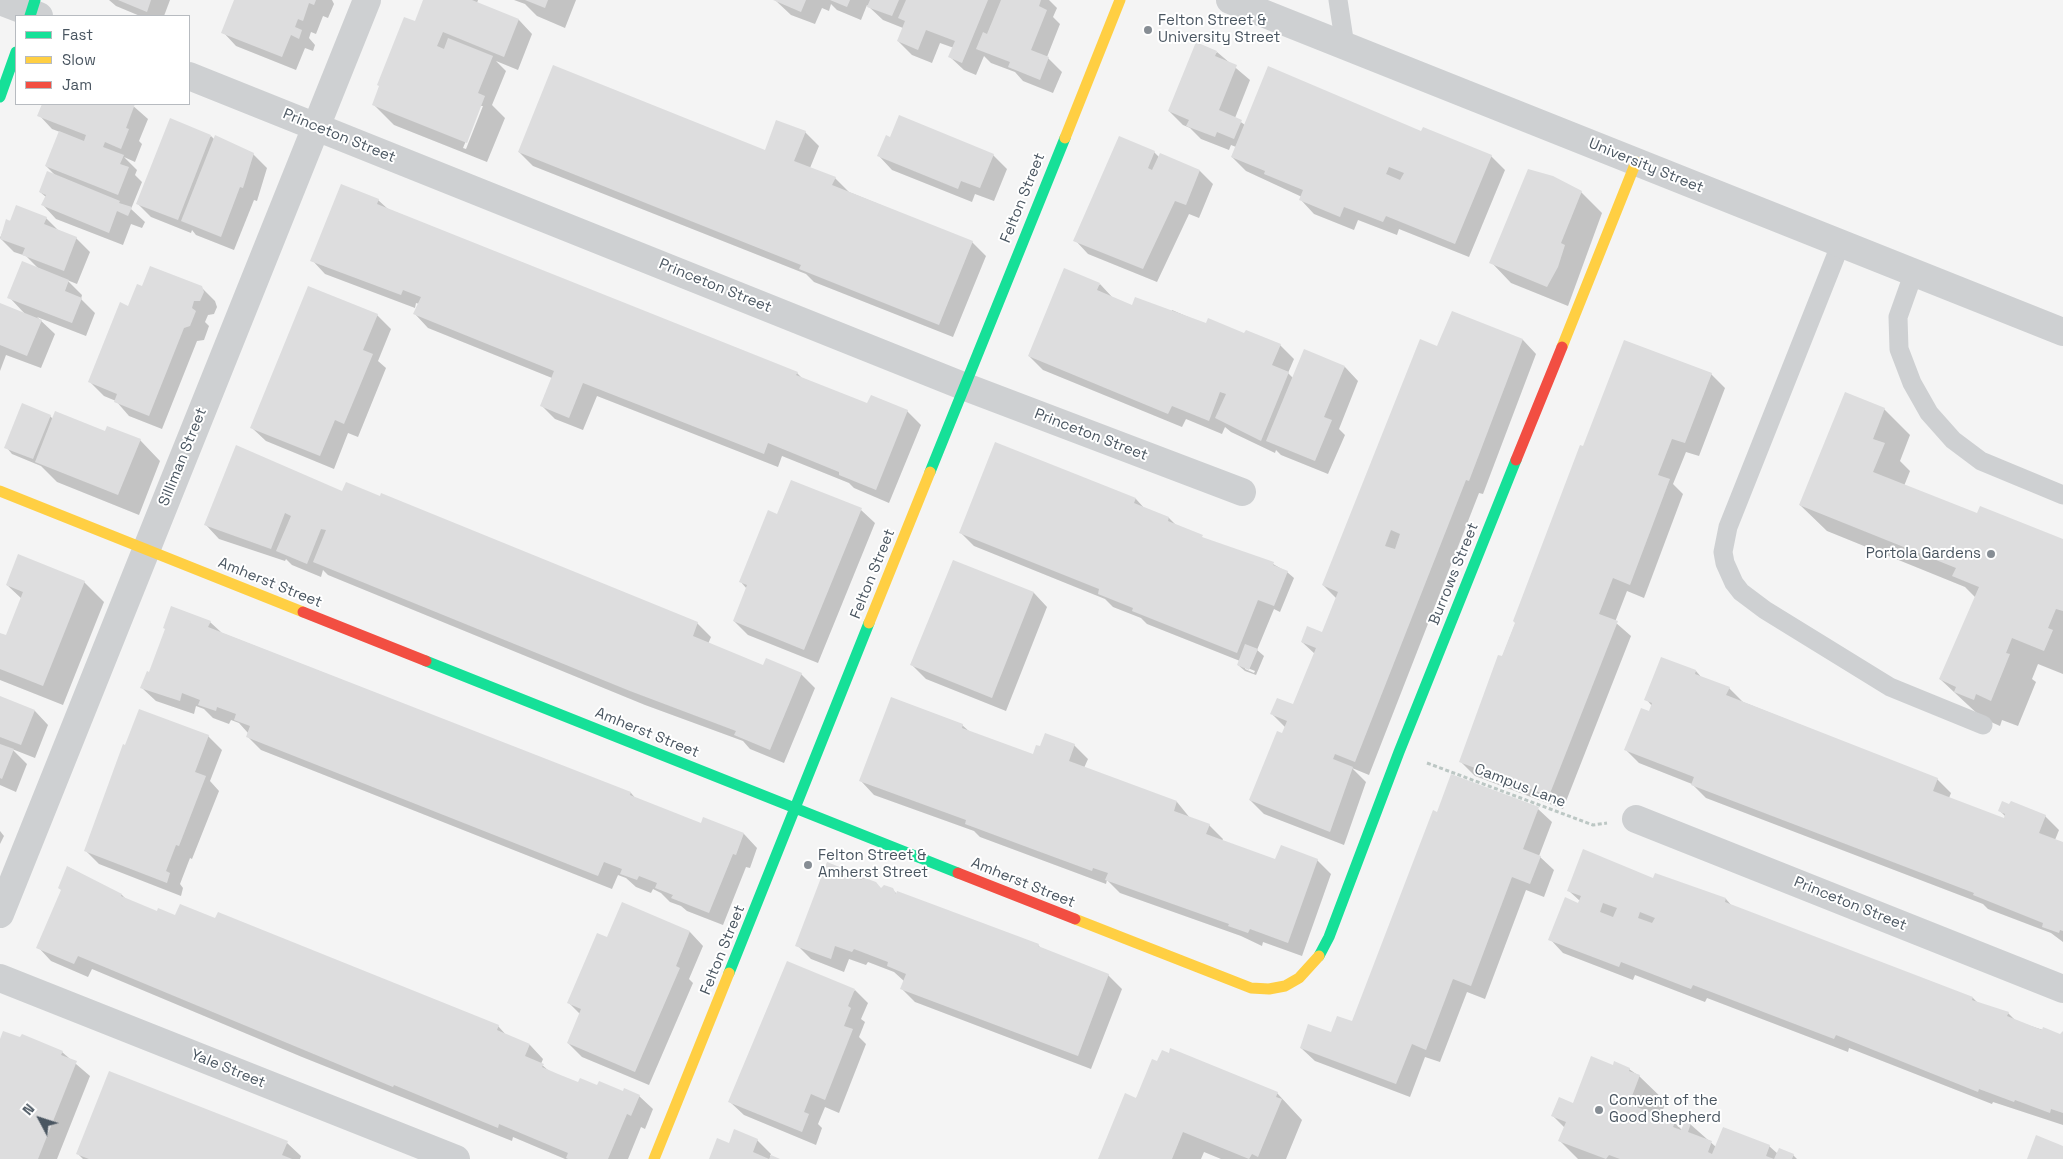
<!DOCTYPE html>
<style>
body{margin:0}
#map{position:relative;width:2063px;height:1159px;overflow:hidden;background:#f4f4f4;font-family:"Space Grotesk",sans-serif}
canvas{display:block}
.legend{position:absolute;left:15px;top:15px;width:175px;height:90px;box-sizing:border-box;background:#fff;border:1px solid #b7bbc0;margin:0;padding:6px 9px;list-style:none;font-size:15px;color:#4a5661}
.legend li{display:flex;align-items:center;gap:10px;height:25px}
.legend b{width:25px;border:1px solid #b7bbc0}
.north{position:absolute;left:15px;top:1094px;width:50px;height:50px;-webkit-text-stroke:4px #fff;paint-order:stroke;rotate:310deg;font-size:14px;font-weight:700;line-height:20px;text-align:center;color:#4a5661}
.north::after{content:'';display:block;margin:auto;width:18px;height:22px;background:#4a5661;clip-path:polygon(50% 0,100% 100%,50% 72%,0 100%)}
</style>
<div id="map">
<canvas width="2063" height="1159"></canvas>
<ul class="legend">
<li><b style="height:6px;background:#16e098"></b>Fast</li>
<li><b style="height:6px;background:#ffcf43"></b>Slow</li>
<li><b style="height:6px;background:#f24e42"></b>Jam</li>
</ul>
<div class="north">N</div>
</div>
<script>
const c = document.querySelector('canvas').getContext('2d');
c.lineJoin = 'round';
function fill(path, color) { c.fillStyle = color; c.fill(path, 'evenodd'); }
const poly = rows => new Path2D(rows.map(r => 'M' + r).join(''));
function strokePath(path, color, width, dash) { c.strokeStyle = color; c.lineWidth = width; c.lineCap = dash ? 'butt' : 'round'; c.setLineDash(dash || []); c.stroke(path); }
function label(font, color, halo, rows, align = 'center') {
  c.font = font + ' "Space Grotesk",sans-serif'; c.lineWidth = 4; c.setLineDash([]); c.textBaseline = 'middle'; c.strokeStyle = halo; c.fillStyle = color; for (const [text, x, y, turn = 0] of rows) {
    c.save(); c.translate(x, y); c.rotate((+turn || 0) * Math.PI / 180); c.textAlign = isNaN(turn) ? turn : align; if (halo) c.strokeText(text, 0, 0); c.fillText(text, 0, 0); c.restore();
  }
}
fill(poly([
 [109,0,170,0,164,16,140,16,116,6],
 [236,0,332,0,334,4,328,18,323,16,316,34,311,32,309,38,315,45,313,51,305,48,296,70,236,46,223,32],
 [424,0,478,0,477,3,519,20,532,34,518,70,496,61,506,71,492,105,505,118,487,162,394,125,373,104,415,23],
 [480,106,483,106,466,149,463,148],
 [514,0,576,0,565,28,537,16,525,4],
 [775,0,1049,0,1057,8,1053,17,1060,24,1047,57,1062,72,1053,93,1023,81,1015,72,991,63,984,56,976,75,964,70,950,57,954,48,940,43,932,63,912,55,898,41,903,28,883,20,867,5,861,20,837,10,831,4,829,11,822,8,815,24,791,15],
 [1217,52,1250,80,1235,118,1245,125,1421,133,1491,156,1505,170,1469,257,1399,229,1397,235,1358,220,1354,230,1314,214,1301,200,1302,197,1246,171,1232,157,1236,147,1231,145,1229,150,1201,139,1190,128,1183,125,1169,111],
 [43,104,131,104,148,119,139,141,142,144,135,162,124,157,137,170,135,175,142,182,131,209,145,222,142,228,131,224,123,245,56,219,43,205,46,197,40,192,57,177,46,166,60,132,52,129,39,115],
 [900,117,993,155,1007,169,994,201,975,194,972,202,892,170,879,156,891,138],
 [805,132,819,146,810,168,835,178,849,192,972,242,986,256,953,337,814,282,806,274,533,166,519,152,766,151],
 [211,136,215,140,253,154,267,168,257,201,254,200,234,250,196,235,192,230,191,233,151,217,137,203],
 [1154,152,1159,157,1200,171,1213,184,1199,218,1189,214,1157,282,1088,254,1075,240],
 [1581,192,1602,213,1568,306,1511,283,1491,262],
 [378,200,388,209,797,373,802,378,868,405,907,411,921,425,889,503,854,488,849,483,782,456,778,467,597,396,583,430,555,419,541,405,552,378,428,328,415,314,419,304,416,303,415,308,325,274,312,260],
 [46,218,60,232,76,238,90,252,77,284,67,280,82,295,81,299,95,313,86,336,37,317,55,334,41,368,6,355,0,371,0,304,26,315,9,297,39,269,26,256,14,252,0,238,7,221],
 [1100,284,1113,298,1132,306,1171,313,1172,310,1207,325,1280,345,1294,359,1288,373,1293,378,1345,367,1358,381,1339,429,1345,435,1328,474,1281,455,1276,450,1275,453,1231,432,1225,427,1222,434,1186,419,1182,427,1043,370,1029,356],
 [201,287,215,301,217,307,214,314,208,315,205,322,209,326,204,340,197,341,162,429,129,416,116,401,104,396,90,382,129,307,143,288],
 [1452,313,1523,340,1536,354,1483,494,1479,493,1369,775,1352,768,1366,782,1344,845,1264,814,1250,800,1286,728,1272,714,1294,706,1315,654,1302,642,1323,634,1337,599,1323,585,1438,348],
 [377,315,391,329,378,361,386,368,358,437,348,433,334,469,266,441,252,428],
 [1711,374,1725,388,1699,456,1686,452,1673,484,1683,494,1644,598,1627,591,1615,622,1631,636,1563,809,1475,776,1461,762,1584,448],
 [1884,409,1910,435,1900,461,1910,471,1904,486,1978,515,2063,541,2063,674,2038,664,2032,679,2036,682,2018,726,2002,720,2000,726,1982,718,1940,679,1976,598,1965,587,1827,531,1800,505],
 [50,416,53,419,140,440,160,461,139,515,57,482,41,466,12,454,6,447],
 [996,444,1136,499,1145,509,1169,518,1176,525,1205,539,1273,564,1287,572,1294,578,1280,612,1274,609,1257,650,1264,656,1256,675,1245,671,1238,665,1240,661,1147,624,1141,618,1113,607,1105,599,974,546,960,532],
 [1245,667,1255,671,1254,673,1245,669],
 [343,493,697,623,711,637,708,644,764,666,801,674,815,688,784,763,750,749,743,741,645,705,328,575,323,570,321,577,292,565,286,559,285,561,219,539,206,525],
 [861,510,875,523,818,663,748,635,734,621,747,589,740,581,778,515],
 [953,562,1034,593,1047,607,1006,711,926,679,912,665],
 [84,582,104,602,63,705,0,680,0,634,6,637,22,599,7,585],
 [210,622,222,633,631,793,637,800,701,824,704,819,744,834,757,848,750,868,746,867,723,925,687,911,681,906,670,902,661,893,653,889,651,893,636,887,626,878,618,875,612,889,261,750,247,736,248,733,239,723,231,720,229,724,213,718,204,709,196,706,194,714,156,701,142,688,150,674],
 [1696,671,1702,678,1729,688,1743,702,1937,779,1951,793,1949,798,2004,820,2006,817,2000,811,2045,816,2059,830,2055,840,2063,843,2063,942,2051,933,1988,909,1983,904,1706,798,1692,784,1639,763,1625,749,1650,713,1652,706,1646,699],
 [0,697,35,711,48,725,35,758,12,749,27,764,16,792,0,785],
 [962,725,970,732,1034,756,1074,745,1088,759,1084,768,1177,802,1190,818,1209,825,1223,839,1222,841,1276,861,1317,860,1331,874,1302,956,1263,942,1262,946,1241,936,1120,893,1107,880,1106,884,980,837,974,831,874,795,861,781],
 [208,736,222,750,210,781,219,791,192,859,190,858,180,884,183,888,181,896,99,864,85,850],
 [1538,809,1552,822,1539,856,1554,870,1544,897,1526,890,1485,999,1467,992,1440,1062,1425,1057,1410,1097,1315,1061,1301,1048,1352,1023],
 [0,831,4,836,0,844],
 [828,864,862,877,882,889,892,889,897,894,1038,945,1043,950,1108,975,1122,989,1091,1069,915,1002,901,988,904,981,894,972,868,962,866,965,849,959,844,972,811,959,797,945],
 [68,867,122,895,128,901,157,913,176,917,498,1026,508,1037,530,1045,543,1059,541,1064,549,1071,579,1084,639,1096,653,1109,645,1129,641,1127,628,1159,565,1159,513,1137,512,1141,302,1057,92,969,88,977,51,961,38,947,62,891],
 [1654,879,1726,899,1732,906,1973,998,1978,1003,2008,1013,2016,1021,2061,1036,2063,1032,2063,1125,1993,1102,1992,1104,1849,1048,1848,1052,1707,998,1705,1002,1635,975,1633,980,1563,953,1550,939,1580,901,1569,891],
 [622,904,690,932,703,946,689,979,693,983,649,1085,582,1057,568,1043,580,1014,568,1002,608,938],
 [855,990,868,1003,861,1019,865,1022,859,1037,866,1044,839,1113,825,1107,818,1124,822,1128,816,1145,744,1115,730,1102],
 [0,1042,62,1052,90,1076,57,1159,0,1159],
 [1157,1063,1277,1093,1302,1120,1286,1159,1221,1159,1204,1152,1201,1159,1100,1159],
 [1613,1066,1629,1069,1639,1076,1666,1102,1660,1117,1675,1123,1682,1130,1690,1124,1716,1147,1769,1146,1778,1154,1793,1155,1797,1159,1578,1159,1560,1141,1565,1128,1553,1116,1574,1105],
 [757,1140,771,1154,770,1156,777,1159,710,1159,729,1144],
 [287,1143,301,1156,300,1159,83,1159,78,1154]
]), '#0003');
fill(poly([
 [118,0,151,0,147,12],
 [234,0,316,0,314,5,309,3,303,21,298,19,295,27,302,30,299,39,291,35,282,57,221,33],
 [423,0,472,0,519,19,504,57,443,32,437,46,444,49,448,38,493,56,478,93,485,96,467,143,372,105,379,86,377,85,404,17,415,21],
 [525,0,548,0,545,8],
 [773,0,806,0,801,12],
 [830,0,850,0,847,7],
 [870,0,899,0,892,16,867,7],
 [906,0,988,0,962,63,948,57,955,41,926,30,918,50,897,41,905,21,898,18],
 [1001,0,1041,0,1039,6,1047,10,1031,50,1049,57,1040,80,1008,67,1010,62,976,49,983,32,987,34],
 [1196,42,1217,51,1215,56,1237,65,1219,110,1242,120,1234,139,1217,132,1215,137,1186,126,1189,120,1168,111],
 [553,65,765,150,776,120,806,131,794,161,836,177,832,185,973,241,939,325,799,269,801,265,518,152],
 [1268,66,1421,131,1423,127,1492,155,1455,244,1386,216,1383,222,1344,207,1340,217,1299,200,1303,190,1264,174,1265,171,1231,157],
 [1389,167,1404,173,1400,180,1386,174],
 [42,104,135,104,126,128,129,129,121,149,105,142,103,147,124,155,120,164,129,167,118,195,45,166,59,131,84,141,86,135,37,116],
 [899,115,994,154,980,188,961,181,958,189,877,156,886,135,890,137],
 [170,118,211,135,178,220,136,204],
 [215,135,254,153,243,188,240,187,221,237,181,221],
 [1119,136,1155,151,1148,168,1152,170,1160,153,1200,170,1186,205,1175,201,1143,269,1073,241],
 [1528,169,1553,176,1582,191,1561,243,1565,245,1558,267,1547,287,1489,263],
 [47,171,120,201,119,203,132,207,128,216,117,211,109,233,41,205,46,195,39,192],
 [341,184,379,199,377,204,798,372,796,375,867,403,871,395,908,410,876,490,839,475,839,472,768,443,764,454,583,383,569,418,540,406,554,371,413,314,421,297,403,290,401,295,310,261],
 [16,205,47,217,44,224,77,237,64,271,22,255,25,248,0,239,6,219,10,221],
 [22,261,69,280,65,291,82,298,72,323,7,298],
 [150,266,202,286,204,292,200,301,194,301,192,308,196,311,190,326,184,328,149,416,114,402,117,394,88,382,120,302,128,306,137,284,142,286],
 [1064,268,1100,283,1097,290,1132,305,1135,297,1206,323,1208,318,1244,333,1246,330,1281,344,1272,365,1289,372,1261,441,1215,418,1226,394,1220,392,1209,421,1172,406,1168,414,1028,356],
 [308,286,378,314,363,350,373,354,359,388,344,424,335,420,320,456,250,428],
 [0,303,42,320,27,356,0,345],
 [1452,311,1523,339,1469,481,1466,480,1355,762,1335,754,1333,759,1353,767,1330,832,1249,800,1277,731,1282,733,1287,721,1270,714,1277,698,1293,704,1316,648,1301,642,1307,626,1322,632,1338,592,1322,585,1420,339,1437,346],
 [1391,530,1400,534,1395,549,1385,546],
 [1624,340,1712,373,1685,443,1672,439,1658,475,1670,479,1630,585,1613,578,1599,614,1618,621,1549,796,1459,762,1498,655,1502,656,1515,623,1513,621,1580,445,1583,446],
 [1304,349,1345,366,1324,417,1332,420,1315,461,1266,441],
 [1845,392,1885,408,1873,439,1885,443,1873,472,1977,513,1980,506,2063,539,2063,611,2056,609,2048,628,2053,630,2044,651,2012,638,2006,653,2010,654,1991,701,1976,694,1974,700,1954,692,1956,687,1939,679,1979,587,1952,576,1956,568,1799,505],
 [22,403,51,415,33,459,4,448],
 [55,411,105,431,107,426,141,439,118,495,35,462],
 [995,442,1136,498,1134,503,1169,517,1168,521,1203,535,1202,537,1274,562,1273,565,1288,571,1274,606,1258,600,1237,653,1132,611,1133,608,1098,594,1099,589,959,533],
 [236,445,342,491,346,482,380,496,381,493,698,622,693,636,763,665,766,658,802,673,770,750,734,735,736,731,630,691,313,562,326,530,321,529,307,564,276,551,291,516,285,513,271,549,204,525],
 [791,480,862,508,804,650,733,621,747,585,739,582,768,510,777,514],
 [18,554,85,581,43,686,0,669,0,633,6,635,23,592,6,585],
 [953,560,1034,592,992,698,910,665],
 [171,606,211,621,208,627,631,792,630,795,701,823,703,817,744,833,736,855,733,854,709,913,671,898,673,895,655,888,657,883,639,876,637,880,620,874,622,869,604,862,598,876,246,737,250,726,234,720,236,714,217,707,216,711,198,705,200,700,182,693,180,701,140,688,147,671,149,672,165,629,163,628],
 [1245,644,1258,649,1249,670,1237,665],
 [1661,657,1696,670,1695,674,1730,687,1726,695,1938,778,1933,791,2004,818,2005,814,1998,811,2002,801,2009,804,2011,801,2046,815,2039,833,2063,842,2063,931,2060,930,2059,933,2042,927,2043,923,1973,895,1974,893,1691,785,1694,777,1624,750,1641,708,1649,711,1652,703,1644,700],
 [0,696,35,710,21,745,0,737],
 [891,697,963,724,962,728,1033,754,1036,745,1040,746,1045,733,1075,744,1069,761,1177,801,1174,811,1210,824,1206,834,1275,859,1281,845,1318,859,1288,943,1250,929,1248,933,1228,926,1229,924,1105,880,1108,873,1093,868,1092,871,1035,850,965,824,966,820,859,781],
 [139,709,209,735,195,772,206,776,179,846,176,845,166,871,170,873,167,883,84,851,123,744,125,745],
 [0,744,14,749,2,779,0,778],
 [1451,774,1539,807,1523,849,1541,856,1530,884,1512,877,1471,986,1453,979,1426,1050,1412,1044,1396,1084,1300,1048,1308,1024,1331,1032,1337,1016,1352,1021,1433,810,1437,812],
 [1583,849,1653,878,1655,873,1726,898,1725,902,1973,997,1972,1000,2009,1012,2007,1016,2042,1030,2043,1027,2060,1034,2063,1031,2063,1113,2051,1109,2050,1113,2015,1100,2014,1102,1979,1089,1978,1092,1836,1035,1834,1039,1693,985,1691,989,1621,962,1619,967,1548,940,1565,897,1578,903,1581,896,1567,891],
 [1603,903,1617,908,1613,917,1600,912],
 [1640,912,1655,918,1652,923,1638,918],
 [827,862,862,876,860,880,865,878,876,882,881,888,884,885,893,888,896,894,897,891,932,904,1039,944,1038,946,1109,974,1078,1056,900,989,906,974,887,966,888,962,854,949,852,952,835,946,831,959,795,946],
 [67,866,122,894,121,896,157,911,158,908,175,915,180,904,215,918,218,912,499,1025,497,1030,530,1044,525,1056,544,1064,542,1067,558,1074,578,1082,580,1078,597,1085,599,1081,623,1091,624,1088,640,1095,631,1116,627,1114,608,1159,568,1159,566,1158,568,1153,499,1124,498,1128,394,1085,393,1087,78,956,74,964,36,948,61,890,58,888],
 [622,902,690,931,676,966,680,968,635,1072,567,1043,581,1009,567,1003,597,933,607,937],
 [787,961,855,989,848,1006,851,1008,844,1026,853,1029,825,1100,811,1094,804,1112,809,1114,802,1132,728,1102],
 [3,1031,20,1037,22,1034,63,1051,61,1055,77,1061,38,1159,0,1159,0,1039],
 [1170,1048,1278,1092,1276,1097,1282,1099,1258,1157,1252,1154,1249,1159,1183,1132,1172,1159,1098,1159,1125,1093,1136,1098,1152,1059,1157,1061,1162,1050,1169,1053],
 [1591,1056,1613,1065,1614,1061,1630,1068,1629,1071,1640,1075,1629,1104,1675,1122,1673,1127,1681,1130,1685,1121,1691,1123,1688,1132,1712,1141,1708,1152,1712,1154,1723,1127,1770,1145,1766,1156,1774,1159,1620,1159,1609,1155,1606,1159,1558,1141,1566,1122,1551,1116,1559,1097,1573,1103],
 [109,1071,288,1141,282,1155,292,1159,89,1159,76,1154],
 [734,1129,758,1139,753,1152,769,1159,771,1155,780,1159,709,1159,717,1138,729,1143],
 [2036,1135,2063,1146,2063,1159,2027,1159],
 [1779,1148,1794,1154,1792,1159,1774,1159]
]), '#ddddde');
strokePath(poly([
 [1427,763,1593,825,1607,823]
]), '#bcc7c4', 3, [4, 2.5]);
strokePath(poly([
 [1338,0,1345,46],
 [1841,243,1728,527,1723,552,1725,563,1734,583,1741,592,1765,610,1890,687,1983,725],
 [1914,272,1898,317,1899,349,1912,383,1929,413,1953,440,1981,461,2063,495]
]), '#ced0d2', 19);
strokePath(poly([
 [1230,0,2063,332],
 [0,1,39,16],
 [189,76,963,386,1242,492],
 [1636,819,2063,989],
 [0,914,367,0],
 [0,978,456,1159]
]), '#ced0d2', 28);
strokePath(poly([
 [30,16,35,0],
 [0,97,16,52],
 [930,472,1065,138],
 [426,661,958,873],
 [1319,956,1329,937,1399,752,1516,460],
 [729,973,869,623]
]), '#16e098', 11);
strokePath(poly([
 [1065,138,1120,0],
 [1562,347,1636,162],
 [0,491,303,612],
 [869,623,930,472],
 [1075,919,1251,988,1269,989,1285,986,1299,978,1319,956],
 [654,1159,729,973]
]), '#ffcf43', 11);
strokePath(poly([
 [1516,460,1562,347],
 [303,612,426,661],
 [958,873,1075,919]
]), '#f24e42', 11);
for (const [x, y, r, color] of [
 [1148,30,5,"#868d94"],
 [1991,554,5,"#868d94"],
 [808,865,5,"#868d94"],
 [1599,1110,5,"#868d94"]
]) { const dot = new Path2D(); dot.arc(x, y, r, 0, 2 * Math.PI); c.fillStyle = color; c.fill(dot); strokePath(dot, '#fff', 2); }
label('15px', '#4a5661', '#fff', [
 ["Felton Street &",1158,21],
 ["University Street",1158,38],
 ["Portola Gardens",1981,554,"right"],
 ["Felton Street &",818,856],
 ["Amherst Street",818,873],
 ["Convent of the",1609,1101],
 ["Good Shepherd",1609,1118]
], 'left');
label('15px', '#4a5661', '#fff', [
 ["Princeton Street",339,136,22],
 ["University Street",1646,166,22],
 ["Felton Street",1023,198,-68],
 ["Princeton Street",715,286,22],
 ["Princeton Street",1091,435,21],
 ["Silliman Street",183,457,-68],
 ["Felton Street",873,574,-68],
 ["Burrows Street",1454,574,-68],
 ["Amherst Street",270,583,22],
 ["Amherst Street",647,733,22],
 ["Campus Lane",1520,786,21],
 ["Amherst Street",1023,883,22],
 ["Princeton Street",1850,904,22],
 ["Felton Street",723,950,-68],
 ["Yale Street",228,1069,22]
]);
</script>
